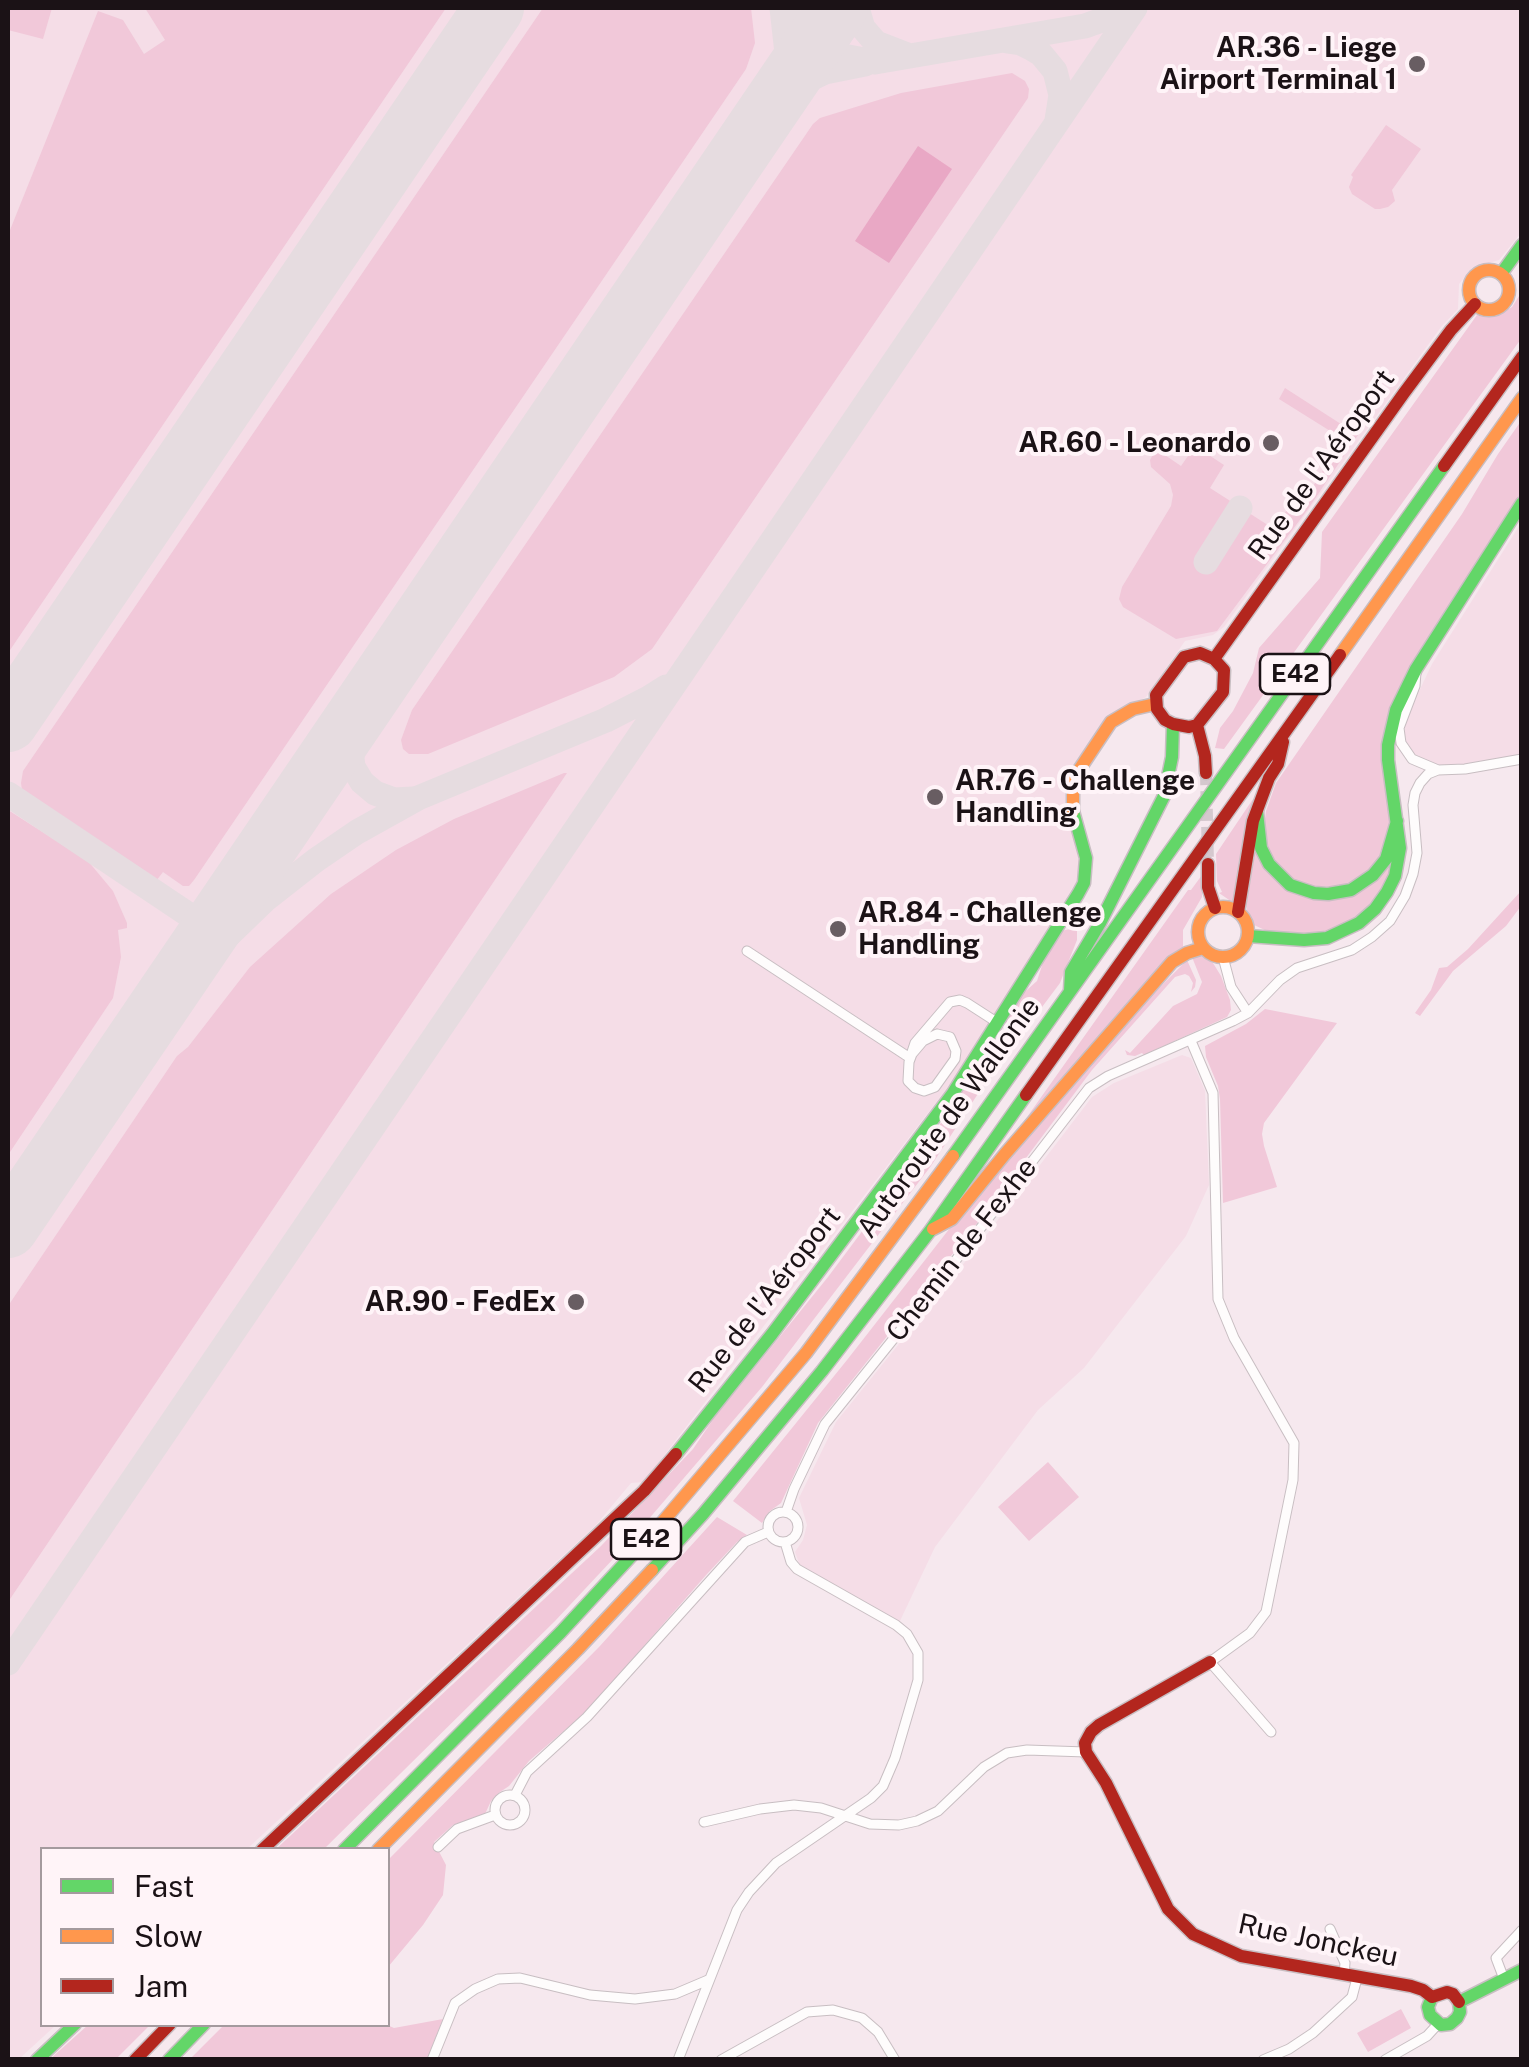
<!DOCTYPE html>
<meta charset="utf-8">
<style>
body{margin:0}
#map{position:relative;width:1529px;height:2067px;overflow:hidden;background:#f6e8ee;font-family:"Public Sans",sans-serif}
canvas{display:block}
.frame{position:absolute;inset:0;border:10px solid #1b1216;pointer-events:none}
.legend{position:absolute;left:40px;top:1847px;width:350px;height:180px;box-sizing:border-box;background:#fff4f8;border:2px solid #a49a9e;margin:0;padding:12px 18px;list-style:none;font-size:30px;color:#1b1216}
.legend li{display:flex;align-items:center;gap:20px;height:50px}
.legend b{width:50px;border:2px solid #a49a9e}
</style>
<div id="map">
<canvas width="1529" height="2067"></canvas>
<div class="frame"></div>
<ul class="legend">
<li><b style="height:12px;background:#63d668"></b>Fast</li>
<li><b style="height:12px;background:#ff974d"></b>Slow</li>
<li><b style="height:12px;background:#b3261e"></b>Jam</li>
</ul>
</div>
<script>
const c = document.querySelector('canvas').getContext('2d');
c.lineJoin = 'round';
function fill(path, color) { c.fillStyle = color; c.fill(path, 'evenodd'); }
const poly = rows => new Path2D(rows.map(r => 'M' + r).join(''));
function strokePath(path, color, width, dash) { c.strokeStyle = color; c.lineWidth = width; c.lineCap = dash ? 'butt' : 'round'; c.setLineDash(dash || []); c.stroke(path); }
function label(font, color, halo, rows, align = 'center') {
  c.font = font + ' "Public Sans",sans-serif'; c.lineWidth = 8; c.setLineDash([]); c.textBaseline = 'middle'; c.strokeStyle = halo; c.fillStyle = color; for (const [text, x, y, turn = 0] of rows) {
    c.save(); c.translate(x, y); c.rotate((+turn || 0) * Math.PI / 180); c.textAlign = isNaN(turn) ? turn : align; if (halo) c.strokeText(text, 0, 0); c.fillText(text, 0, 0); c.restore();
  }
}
fill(poly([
 [8,8,1521,8,1521,233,1499,260,1472,268,1459,284,1458,309,1441,327,1224,627,1213,635,1185,641,1146,697,1104,721,1078,758,1069,773,1065,790,1066,807,1080,865,1078,879,961,1070,659,1462,660,1464,649,1479,643,1482,631,1483,596,1525,247,1849,42,1850,42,2024,56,2025,19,2059,8,2060],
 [1521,523,1521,755,1510,759,1438,767,1417,759,1405,740,1405,721,1432,664],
 [1182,1055,1191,1058,1205,1091,1209,1185,1186,1236,1084,1368,1038,1410,935,1547,899,1623,800,1566,795,1552,803,1540,807,1525,799,1498,836,1422,981,1242,1092,1097,1114,1083]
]), '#f5dde7');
fill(poly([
 [8,8,52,8,43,39,8,30],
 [145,8,446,8,8,653,8,235,98,11,123,20,144,54,165,40],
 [543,8,751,8,755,43,746,69,194,880,189,886,183,886,163,872,156,881,22,790,21,783,23,771],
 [1012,73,1025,81,1029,89,1028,98,652,649,614,677,428,754,409,754,403,749,401,740,412,710,813,124,820,118,901,93],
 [1386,125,1421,149,1392,190,1395,201,1388,207,1380,209,1375,209,1352,194,1349,187,1353,177,1351,175],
 [1521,293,1521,339,1224,749,1215,748,1220,728,1233,711,1253,673,1259,648,1320,578,1322,532,1477,315,1494,317,1512,307],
 [1285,388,1358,435,1308,509,1217,631,1176,639,1123,607,1119,599,1122,587,1171,506,1173,495,1170,484,1151,467,1150,460,1156,449,1181,466,1195,446,1224,465,1210,488,1274,529,1293,501,1301,505,1343,439,1279,399],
 [1521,421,1521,494,1414,661,1391,709,1382,741,1382,767,1391,818,1379,862,1345,887,1304,886,1275,867,1263,832,1266,811,1276,783,1462,514,1498,454],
 [564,773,567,773,8,1602,8,1306,177,1056,188,1047,250,967,331,894,396,850,454,819],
 [1253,799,1235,904,1219,893,1222,892,1217,881,1216,854],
 [8,810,88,861,113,891,127,923,127,928,118,930,121,957,113,998,8,1155],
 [1395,845,1391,872,1385,885,1371,905,1350,922,1318,934,1269,932,1254,925,1248,914,1246,906,1256,847,1267,870,1338,898],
 [1202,875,1202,897,1183,930,1183,948,1010,1141,1188,890,1191,890],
 [1521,891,1521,906,1506,926,1453,971,1420,1016,1415,1013,1431,990,1439,968,1447,967,1468,949],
 [1077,928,1077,940,1060,983,983,1086,931,1166,762,1387,629,1542,555,1621,324,1849,275,1850,601,1546,693,1449,714,1418,828,1277,928,1143,975,1070,978,1073,977,1069,991,1047,1000,1038,1011,1004,1037,981,1045,956,1060,931],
 [1201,956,1213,963,1221,976,1230,1000,1231,1010,1227,1017,1144,1055,1142,1053,1135,1056,1127,1055,1125,1050,1130,1053,1173,1006,1197,994,1202,982,1192,957],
 [1187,960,1196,980,1195,987,1191,992,1193,983,1189,976,1185,974,1175,977,1092,1070,978,1222,818,1423,781,1503,770,1511,762,1523,733,1501,847,1360,957,1219,1134,1013],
 [1265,1009,1337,1023,1264,1123,1262,1134,1264,1146,1277,1187,1223,1203,1220,1099,1218,1086,1206,1057,1205,1046,1246,1024],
 [1048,1462,1079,1497,1029,1541,998,1507],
 [717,1517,747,1535,737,1542,707,1574,587,1711,529,1761,509,1786,500,1792,491,1801,485,1814,453,1825,434,1842,446,1865,443,1895,423,1925,388,1967,388,1860,599,1647],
 [1401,2009,1411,2028,1368,2052,1357,2033],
 [443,2019,427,2059,190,2059,224,2025,385,2024,394,2028],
 [88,2025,88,2024,150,2025,116,2059,50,2059]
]), '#f1c8d9');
fill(poly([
 [918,146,952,169,889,263,855,241]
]), '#e9a8c5');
strokePath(poly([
 [784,8,793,22,814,42,843,56,875,62,1085,26,1110,17,1126,8],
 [857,8,863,28,876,43,907,55],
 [1007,41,1021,43,1031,48,1041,54,1055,71,1061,95,1057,120],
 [776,100,783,78,787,53,782,8],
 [754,132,781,101,802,83,825,72,865,64],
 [1206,562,1240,508],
 [364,706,350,739,353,767,362,782,375,793,394,800,413,799],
 [8,794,198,921,223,925,242,919],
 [88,1110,150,1025,208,955,265,900,316,860,357,832,418,798,606,720,647,699,666,687],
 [8,1663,1135,8]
]), '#e6dce0', 25);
strokePath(poly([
 [8,722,494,8],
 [8,1228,838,8]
]), '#e6dce0', 60);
strokePath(poly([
 [1206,773,1208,864]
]), '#d5c8ce', 12, [12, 6]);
const street = poly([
 [1416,672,1415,686,1399,728,1401,743,1412,759,1438,770],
 [747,951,910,1058,915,1043,950,1002,960,1000,967,1003,998,1023],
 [1223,957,1231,987,1248,1013],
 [937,1034,950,1037,956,1051,955,1059,935,1087,924,1091,915,1088,908,1081,909,1062,912,1054,923,1041,937,1034],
 [1191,1041,1213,1093,1218,1299,1234,1338,1294,1443,1293,1480,1266,1612,1250,1633,1210,1662,1271,1732],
 '768 1527a15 15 0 1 1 30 0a15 15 0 1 1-30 0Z',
 [786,1512,794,1489,825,1424,928,1296,1089,1088,1108,1076,1233,1021,1248,1013,1280,980,1297,968,1352,950,1372,937,1390,921,1405,896,1413,874,1417,853,1413,805,1415,793,1420,783,1428,774,1438,770,1465,769,1522,759],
 '495 1810a15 15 0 1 1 30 0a15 15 0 1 1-30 0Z',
 [515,1795,527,1772,587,1717,745,1542,768,1532],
 [704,1822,760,1809,794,1805,821,1808,870,1824,899,1825,917,1821,938,1811,984,1767,1007,1753,1027,1750,1086,1752],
 [438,1847,457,1829,495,1815],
 [1330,1929,1345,1963,1344,1975],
 [1504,1979,1496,1958,1522,1930],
 [432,2060,455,2003,475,1989,498,1979,520,1978,590,1995,635,1999,675,1994,708,1980],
 [678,2060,737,1910,749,1892,776,1863,871,1798,883,1786,895,1758,918,1680,918,1653,907,1634,896,1625,797,1569,791,1562,785,1542],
 [721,2060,807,2012,833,2010,862,2018,878,2032,895,2060],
 [1263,2060,1289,2049,1313,2033,1352,1997,1357,1978],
 [1385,2060,1427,2036,1438,2024]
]);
const fast = poly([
 [1501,274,1522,245],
 [1257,812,1261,848,1269,864,1290,885,1314,893,1328,894,1351,890,1373,875,1386,859,1397,821],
 [1248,936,1304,940,1327,938,1359,923,1375,909,1387,892,1395,876,1400,848,1388,760,1388,745,1396,710,1416,669,1522,503],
 [1070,991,1071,972,1100,923,1164,796,1172,757,1173,724],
 [953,1156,1444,466],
 [676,1454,772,1334,953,1093,1078,894,1084,883,1086,858,1073,811],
 [652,1570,703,1514,822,1371,930,1231,1026,1095],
 [344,1850,561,1632,660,1525],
 [1432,1997,1428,2007,1430,2015,1441,2025,1450,2024,1457,2018,1460,2012,1459,2002],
 [1459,2002,1522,1970],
 [37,2060,75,2024],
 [169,2060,204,2024]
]);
const slow = poly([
 '1469 290a20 20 0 1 1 40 0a20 20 0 1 1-40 0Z',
 [1340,655,1522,398],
 [1073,811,1073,779,1111,722,1133,709,1155,704],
 '1198 932a25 25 0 1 1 50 0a25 25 0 1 1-50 0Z',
 [933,1229,952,1219,1005,1154,1172,962,1187,953,1203,948],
 [660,1525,806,1353,953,1156],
 [378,1850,578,1649,652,1570]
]);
const jam = poly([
 [1444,466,1522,357],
 [1200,653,1214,659,1224,670,1223,692,1197,725,1189,727,1173,724,1165,720,1157,709,1156,695,1184,657,1200,653],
 [1214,659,1404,393,1451,330,1475,304],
 [1197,725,1205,756,1206,773],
 [1208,864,1208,887,1215,908],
 [1238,912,1253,821,1269,778,1278,764,1283,742],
 [1026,1095,1340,655],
 [1210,1662,1099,1725,1091,1732,1085,1743,1086,1752,1106,1783,1168,1909,1193,1934,1241,1956,1411,1986,1423,1990,1432,1997],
 [262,1850,644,1491,676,1454],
 [1432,1997,1447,1992,1453,1994,1459,2002],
 [135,2060,170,2024]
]);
strokePath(street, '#c8bec2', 11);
strokePath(fast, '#c8bec2', 15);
strokePath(slow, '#c8bec2', 15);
strokePath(jam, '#c8bec2', 15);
strokePath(street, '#fefcfc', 9);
strokePath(fast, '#63d668', 12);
strokePath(slow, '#ff974d', 12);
strokePath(jam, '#b3261e', 12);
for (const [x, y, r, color] of [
 [1417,64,10,"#685d62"],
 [1271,443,10,"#685d62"],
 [935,797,10,"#685d62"],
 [838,929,10,"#685d62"],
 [576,1302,10,"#685d62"]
]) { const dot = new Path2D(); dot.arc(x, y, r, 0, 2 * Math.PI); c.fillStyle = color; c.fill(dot); strokePath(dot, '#fff4f8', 4); }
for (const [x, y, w] of [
 [1295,674,70],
 [646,1539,70]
]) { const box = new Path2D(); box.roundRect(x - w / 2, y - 20, w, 40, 8); c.fillStyle = '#fff4f8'; c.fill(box); strokePath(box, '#1b1216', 2.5); }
label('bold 25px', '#1b1216', null, [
 ["E42",1295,674],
 ["E42",646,1539]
]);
label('bold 28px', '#1b1216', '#fff4f8', [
 ["AR.36 - Liege",1397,48],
 ["Airport Terminal 1",1397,80],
 ["AR.60 - Leonardo",1251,443],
 ["AR.76 - Challenge",955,781,"left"],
 ["Handling",955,813,"left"],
 ["AR.84 - Challenge",858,913,"left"],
 ["Handling",858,945,"left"],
 ["AR.90 - FedEx",556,1302]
], 'right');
label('28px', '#1b1216', '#fff4f8', [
 ["Rue de l'Aéroport",1322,465,-54],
 ["Autoroute de Wallonie",949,1118,-54],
 ["Chemin de Fexhe",962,1250,-52],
 ["Rue de l'Aéroport",765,1300,-52],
 ["Rue Jonckeu",1318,1941,12]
]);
</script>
